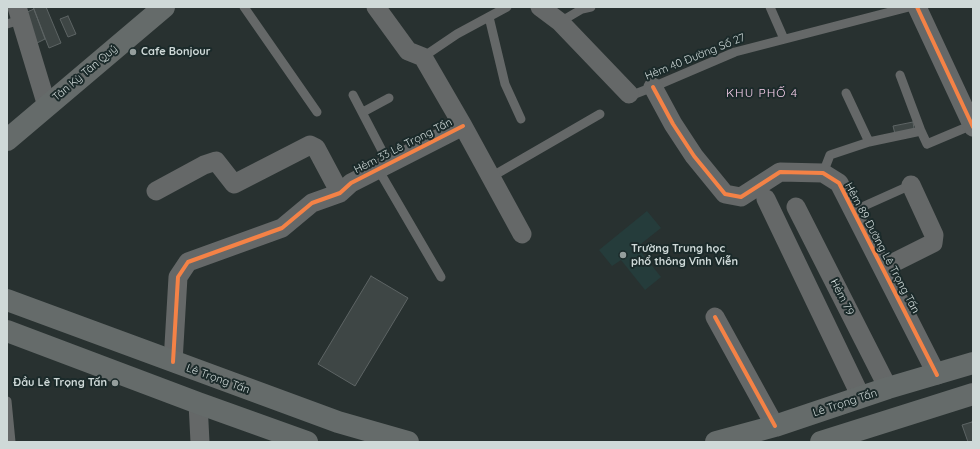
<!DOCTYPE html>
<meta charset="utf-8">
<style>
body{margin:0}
#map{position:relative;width:980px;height:449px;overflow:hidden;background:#283130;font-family:Quicksand,sans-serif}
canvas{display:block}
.frame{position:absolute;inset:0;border:8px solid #cfd9d8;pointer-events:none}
</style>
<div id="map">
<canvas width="980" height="449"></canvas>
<div class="frame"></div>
</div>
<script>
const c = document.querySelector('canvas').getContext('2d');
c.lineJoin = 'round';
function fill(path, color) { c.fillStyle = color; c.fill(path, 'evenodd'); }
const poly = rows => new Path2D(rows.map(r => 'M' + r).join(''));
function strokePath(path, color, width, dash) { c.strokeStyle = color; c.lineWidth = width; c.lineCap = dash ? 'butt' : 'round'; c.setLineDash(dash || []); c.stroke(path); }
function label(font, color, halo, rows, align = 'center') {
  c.font = font + ' Quicksand,sans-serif'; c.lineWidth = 4; c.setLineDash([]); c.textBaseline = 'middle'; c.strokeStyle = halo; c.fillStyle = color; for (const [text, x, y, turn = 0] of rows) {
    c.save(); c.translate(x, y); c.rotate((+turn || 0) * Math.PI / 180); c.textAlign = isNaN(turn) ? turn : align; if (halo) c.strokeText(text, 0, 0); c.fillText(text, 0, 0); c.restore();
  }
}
fill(poly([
 [647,211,661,228,637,247,661,277,645,290,621,260,612,266,599,250]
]), '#253c3b');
const building = poly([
 [33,7,46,7,61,43,49,48,33,7],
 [34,9,45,39,37,43,25,13,34,9],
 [68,16,76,34,68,37,60,19,68,16],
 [913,122,914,129,895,134,893,126,913,122],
 [371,276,408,298,355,386,318,364,371,276],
 [972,422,973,425,973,442,968,442,962,425,972,422]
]);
fill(building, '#3e4645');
strokePath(building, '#5d6464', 1);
strokePath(poly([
 [244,7,317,112],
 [770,7,784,39],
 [489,17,505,84,521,119],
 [560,22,582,9,591,7],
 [7,24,20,20],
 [423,57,457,34,507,7],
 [900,75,921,131],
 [846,93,869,142],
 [629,94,635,94,653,87,735,52,909,7],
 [353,95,389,164],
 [363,112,389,98],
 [378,169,441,277],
 [823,173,830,155,869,142,921,131,927,144,972,125],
 [491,177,600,114],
 [853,211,911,185],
 [7,401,11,442]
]), '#656868', 9);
strokePath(poly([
 [17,7,47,106],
 [376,7,408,51,423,57,463,126,522,234],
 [540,7,560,22,629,94],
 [917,7,973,127],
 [653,87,673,124,694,156,725,194,741,197,780,172,823,173,839,183,937,375],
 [156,191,204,165,216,161,234,184,310,145,316,148,340,193],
 [766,199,861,397],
 [796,207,888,388],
 [883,268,933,243,934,235,911,185],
 [715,317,775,426],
 [173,362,178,277,188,262,282,228,312,203,340,193,351,183,463,126],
 [198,403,200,442]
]), '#656868', 19);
strokePath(poly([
 [7,140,164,7],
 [7,300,338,422,408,442],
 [7,331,198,403,307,442],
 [716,442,775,426,888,388,973,363],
 [821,442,973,394]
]), '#656b6a', 22);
strokePath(poly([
 [917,7,973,127],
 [653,87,673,124,694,156,725,194,741,197,780,172,823,173,839,183,937,375],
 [715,317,775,426],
 [173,362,178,277,188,262,282,228,312,203,340,193,351,183,463,126]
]), '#f48246', 4);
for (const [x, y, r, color] of [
 [133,52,4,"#959e9d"],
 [623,255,4,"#959e9d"],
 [115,383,4,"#959e9d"]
]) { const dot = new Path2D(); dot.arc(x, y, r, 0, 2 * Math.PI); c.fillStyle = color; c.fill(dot); strokePath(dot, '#1b2a2a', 1.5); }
label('bold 11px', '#cfd9d8', '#1b2a2a', [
 ["Cafe Bonjour",141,52],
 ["Trường Trung học",631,249],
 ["phổ thông Vĩnh Viễn",631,262],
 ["Đầu Lê Trọng Tấn",107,383,"right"]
], 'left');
label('11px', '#cfd9d8', '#1b2a2a', [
 ["Hẻm 40 Đường Số 27",695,57,-22],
 ["Tân Kỳ Tân Quý",85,73,-40],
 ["Hẻm 33 Lê Trọng Tấn",403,146,-27],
 ["Hẻm 89 Đường Lê Trọng Tấn",882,248,62],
 ["Hẻm 79",842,297,63],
 ["Lê Trọng Tấn",218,379,20],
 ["Lê Trọng Tấn",845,403,-18]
]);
c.letterSpacing = '1px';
label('12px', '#f9d0ed', '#1b2a2a', [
 ["KHU PHỐ 4",762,93]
]);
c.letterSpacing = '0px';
</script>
